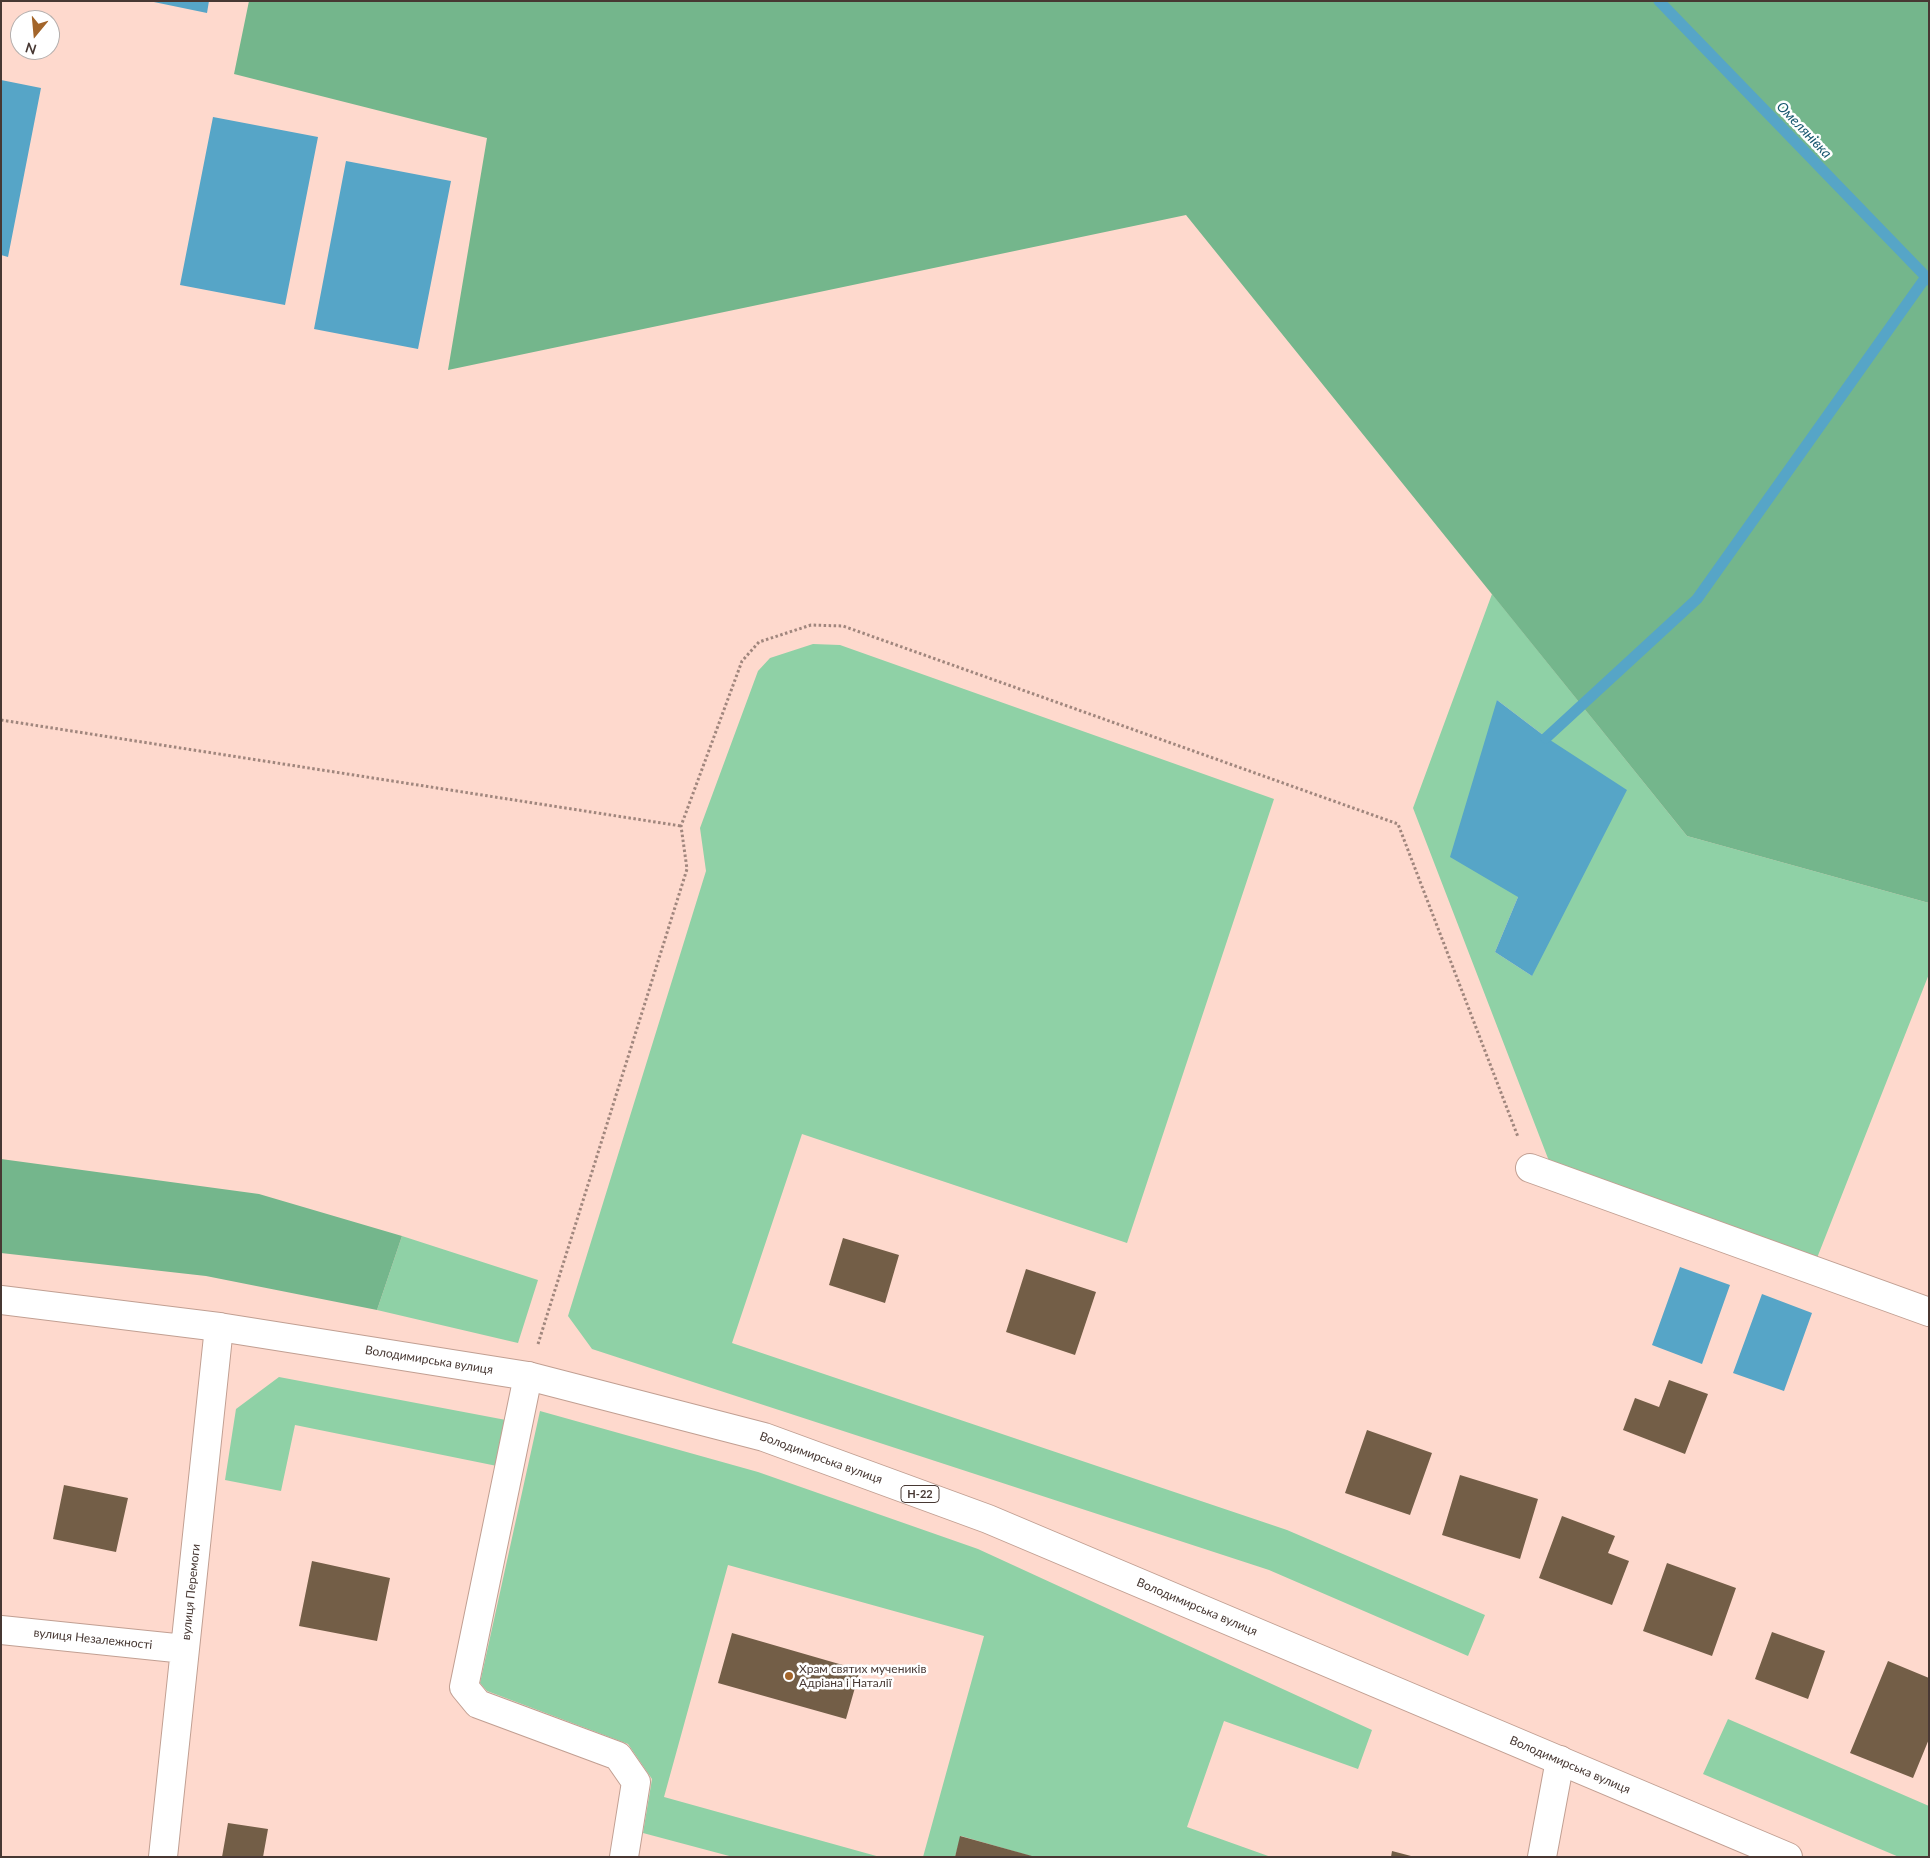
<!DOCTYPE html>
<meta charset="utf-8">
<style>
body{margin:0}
#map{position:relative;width:1930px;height:1858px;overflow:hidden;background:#fed9cd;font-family:Lato,sans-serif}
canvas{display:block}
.frame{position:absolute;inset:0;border:2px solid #473833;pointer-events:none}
.north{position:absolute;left:10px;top:10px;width:50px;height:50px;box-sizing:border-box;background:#fff;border:1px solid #b5afad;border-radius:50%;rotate:197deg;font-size:14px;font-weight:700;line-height:20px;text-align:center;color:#473833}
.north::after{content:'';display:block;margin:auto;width:18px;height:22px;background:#a3652a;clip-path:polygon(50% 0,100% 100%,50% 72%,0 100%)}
</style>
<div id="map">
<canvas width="1930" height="1858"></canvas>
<div class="frame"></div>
<div class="north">N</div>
</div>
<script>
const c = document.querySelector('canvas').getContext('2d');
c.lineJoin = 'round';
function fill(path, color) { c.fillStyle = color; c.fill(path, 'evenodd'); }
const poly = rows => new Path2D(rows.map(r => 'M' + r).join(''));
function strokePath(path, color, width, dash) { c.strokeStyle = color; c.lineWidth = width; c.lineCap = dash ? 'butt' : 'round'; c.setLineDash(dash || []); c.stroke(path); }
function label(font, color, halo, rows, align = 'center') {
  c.font = font + ' Lato,sans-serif'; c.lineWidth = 5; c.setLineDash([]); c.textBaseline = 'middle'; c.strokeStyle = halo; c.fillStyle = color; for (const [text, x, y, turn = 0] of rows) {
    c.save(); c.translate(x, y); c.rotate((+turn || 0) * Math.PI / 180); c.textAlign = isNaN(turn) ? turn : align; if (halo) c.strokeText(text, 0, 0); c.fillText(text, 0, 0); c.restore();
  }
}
fill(poly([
 [1492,594,1687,836,1929,903,1929,974,1817,1258,1549,1161,1413,808],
 [1497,700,1547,738,1532,976,1495,952,1518,897],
 [813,644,840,645,1274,799,1127,1243,802,1134,732,1343,1287,1530,1485,1615,1468,1656,1269,1570,592,1349,568,1316,706,871,700,828,758,671,770,658],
 [402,1236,538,1280,518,1343,377,1310],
 [279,1377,506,1420,497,1466,295,1425,281,1491,225,1480,236,1409],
 [540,1411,758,1472,978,1549,1372,1730,1358,1769,1224,1721,1187,1827,1271,1857,1034,1857,961,1836,955,1857,923,1857,984,1636,728,1565,664,1797,880,1857,733,1857,643,1833,652,1779,628,1744,487,1691,480,1683],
 [1728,1719,1929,1806,1929,1857,1899,1857,1703,1774]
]), '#8fd1a6');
fill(poly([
 [249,1,1929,1,1929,903,1687,836,1186,215,448,370,487,138,234,74],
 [1,1159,259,1194,402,1236,377,1310,206,1276,1,1253]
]), '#74b68c');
fill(poly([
 [149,1,209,1,207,13],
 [1,80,41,88,8,257,1,255],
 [213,117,318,137,285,305,180,285],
 [346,161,451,181,418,349,314,329],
 [1497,700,1547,738,1627,790,1532,976,1495,952,1518,897,1450,857],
 [1680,1267,1730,1285,1702,1364,1652,1345],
 [1762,1294,1812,1313,1784,1391,1733,1373]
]), '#56a5c7');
strokePath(poly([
 [1659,1,1929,280],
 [1546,738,1697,599,1926,277]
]), '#56a5c7', 11);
fill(poly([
 [843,1238,899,1255,885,1303,829,1285],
 [1026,1269,1096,1292,1075,1355,1006,1332],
 [1669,1380,1708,1394,1685,1454,1623,1430,1635,1398,1659,1407],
 [1367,1430,1432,1453,1410,1515,1345,1493],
 [1460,1475,1538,1499,1520,1559,1442,1535],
 [64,1485,128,1498,116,1552,53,1539],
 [1562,1516,1615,1536,1608,1553,1629,1561,1612,1605,1539,1578],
 [312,1561,390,1578,377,1641,299,1626],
 [1667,1563,1736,1588,1712,1656,1643,1631],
 [1772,1632,1825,1651,1808,1699,1755,1679],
 [732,1633,860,1670,846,1719,718,1683],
 [1888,1661,1929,1678,1929,1739,1913,1778,1850,1753],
 [228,1823,268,1829,263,1857,222,1857],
 [960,1836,1032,1856,1032,1857,955,1857],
 [1392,1851,1411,1856,1411,1857,1391,1857]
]), '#735e47');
const street = poly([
 [1530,1168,1929,1312],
 [528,1376,464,1687,478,1704,618,1756,636,1782,624,1857],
 [1,1630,185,1649],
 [163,1857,219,1327],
 [1542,1857,1560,1760]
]);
const primary = poly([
 [1,1300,219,1327,528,1376,764,1437,988,1519,1788,1857]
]);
strokePath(street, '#c19f92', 30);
strokePath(primary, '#c19f92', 30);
strokePath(poly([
 [1,720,681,826],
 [538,1344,687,869,681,826,742,661,759,642,811,625,843,626,1398,824,1518,1137]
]), '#a0867d', 3, [2.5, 2.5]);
strokePath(street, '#fff', 28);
strokePath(primary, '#fff', 28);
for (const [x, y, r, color] of [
 [789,1676,5,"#a3652a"]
]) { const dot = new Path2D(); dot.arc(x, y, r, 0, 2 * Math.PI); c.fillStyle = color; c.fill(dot); strokePath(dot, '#fff', 2); }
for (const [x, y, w] of [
 [920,1494,38]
]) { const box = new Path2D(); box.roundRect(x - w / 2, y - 8.5, w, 17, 4); c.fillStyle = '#fff'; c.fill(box); strokePath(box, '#473833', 1); }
label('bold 11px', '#473833', null, [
 ["Н-22",920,1494]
]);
label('12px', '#473833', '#fff', [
 ["Володимирська вулиця",429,1360,9],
 ["Володимирська вулиця",821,1458,20],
 ["вулиця Перемоги",191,1592,-84],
 ["Володимирська вулиця",1197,1607,23],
 ["вулиця Незалежності",93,1639,6],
 ["Володимирська вулиця",1570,1765,23]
]);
label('12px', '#473833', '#fff', [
 ["Храм святих мучеників",799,1669],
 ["Адріана і Наталії",799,1683]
], 'left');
label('italic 14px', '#18576f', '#fff', [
 ["Омелянівка",1804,130,46]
]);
</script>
